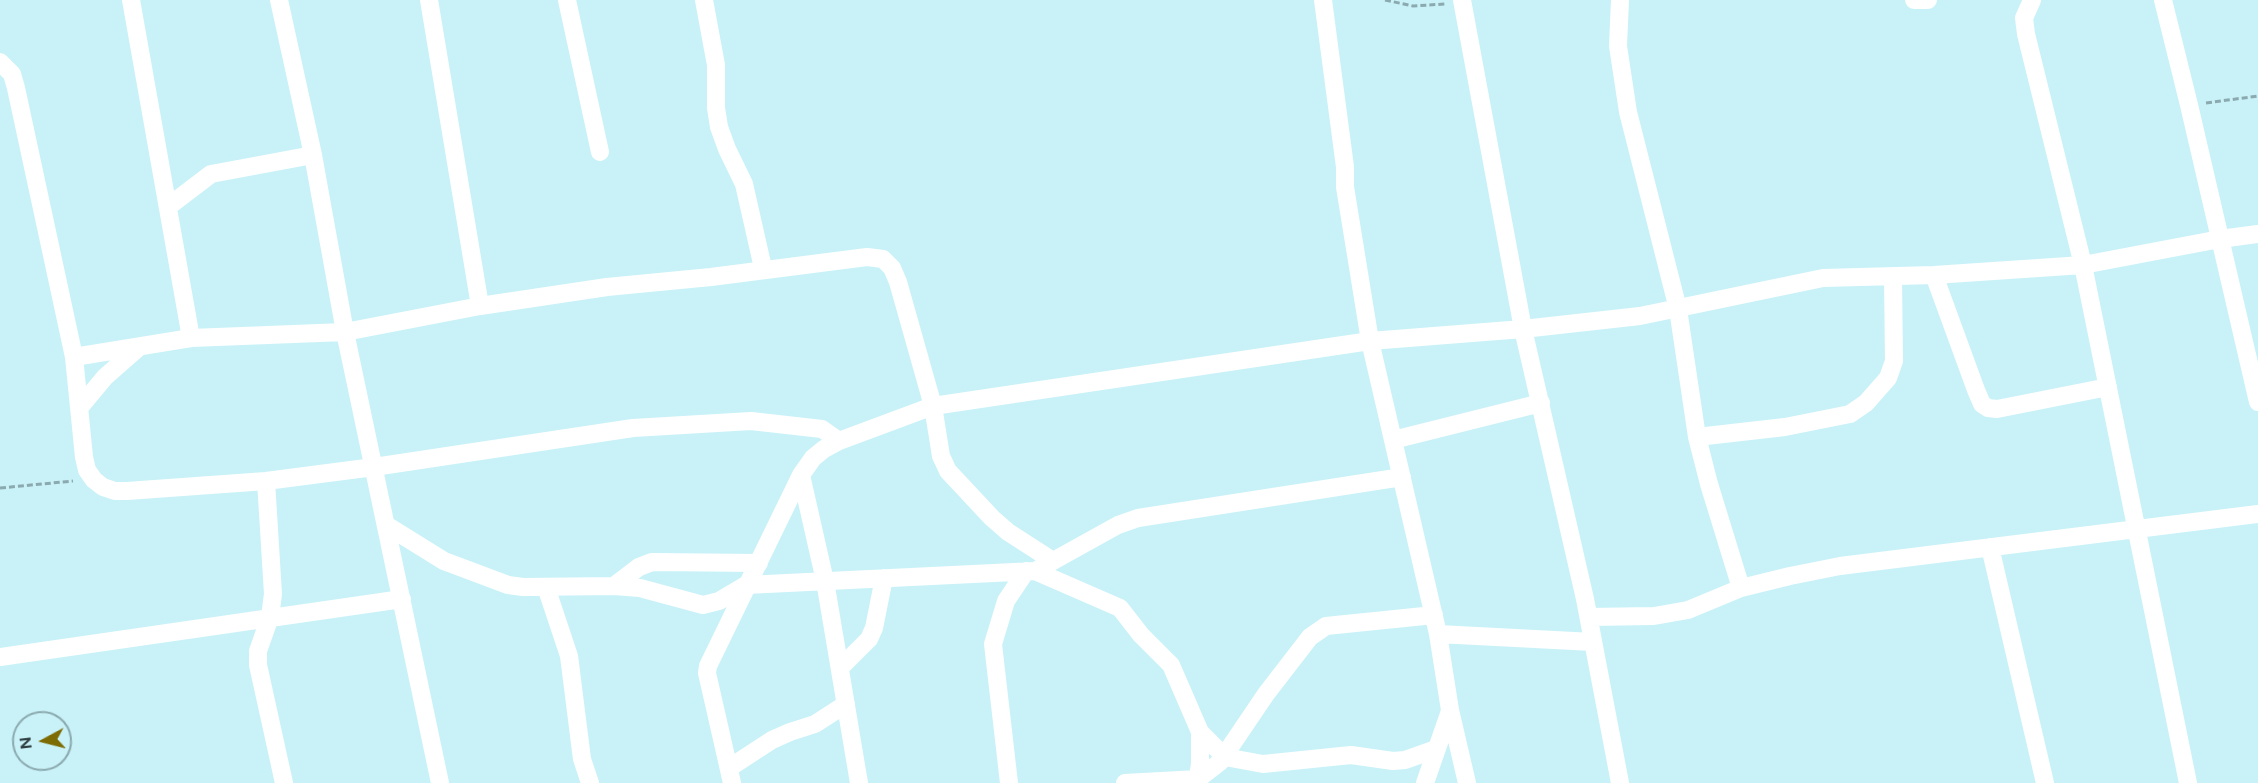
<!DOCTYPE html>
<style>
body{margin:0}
#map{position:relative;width:2258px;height:783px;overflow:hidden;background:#c9f2f8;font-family:Figtree,sans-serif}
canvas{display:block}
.north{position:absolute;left:12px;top:711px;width:60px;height:60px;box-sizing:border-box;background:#c9f2f8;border:2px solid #8baaaf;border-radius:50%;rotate:263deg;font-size:16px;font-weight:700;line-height:24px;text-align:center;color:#2e3e41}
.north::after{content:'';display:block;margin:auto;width:21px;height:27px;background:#7d6b03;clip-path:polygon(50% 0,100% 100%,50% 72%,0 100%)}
</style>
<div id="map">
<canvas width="2258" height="783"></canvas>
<div class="north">N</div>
</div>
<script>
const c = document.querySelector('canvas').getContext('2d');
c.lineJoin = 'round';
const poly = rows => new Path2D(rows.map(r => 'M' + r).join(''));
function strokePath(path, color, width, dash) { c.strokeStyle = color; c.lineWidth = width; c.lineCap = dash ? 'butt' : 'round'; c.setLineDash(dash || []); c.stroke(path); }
strokePath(poly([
 [1385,0,1413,6,1445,4],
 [2206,103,2258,96],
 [0,488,73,481]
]), '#8baaaf', 3, [6, 3]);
strokePath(poly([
 [131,0,191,338],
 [279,0,313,155,345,332,440,783],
 [429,0,480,306],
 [567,0,600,152],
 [704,0,716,65,716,108,719,127,727,149,744,184,763,268],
 [1323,0,1345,167,1345,187,1370,341,1438,634,1450,710,1467,783],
 [1462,0,1523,329,1585,599,1620,783],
 [1620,0,1618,46,1628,112,1678,309,1697,437,1709,484,1741,588],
 [1914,0,1928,0],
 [2032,0,2024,18,2026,34,2083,265,2188,783],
 [2163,0,2189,105,2258,402],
 [0,62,12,74,16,88,74,357,84,457,87,470,94,480,103,487,115,491,127,491,266,481,374,467,633,428,751,421,822,429,839,441],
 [169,206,211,174,313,155],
 [1934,275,1976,390,1982,404,1988,408,1997,409,2108,387],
 [74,357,191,338,345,332,480,306,607,287,711,277,867,257,883,259,892,268,898,282,933,406,941,456,948,471,992,518,1008,532,1053,561],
 [80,407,105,377,138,348],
 [1697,437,1785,427,1850,414,1866,403,1888,378,1894,361,1893,277],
 [1393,440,1541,403],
 [801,475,825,581,859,783],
 [266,481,273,594,270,617,258,651,258,665,284,783],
 [386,525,444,561,508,585,523,587,614,586,640,588,703,605,719,601,746,585,1035,571,1118,525,1138,518,1402,477],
 [1990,547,2045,783],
 [1035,571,1120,608,1141,635,1171,665,1200,732,1200,764,1197,783],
 [614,586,639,567,652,562,759,563],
 [546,587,569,656,582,759,590,783],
 [1589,617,1654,616,1688,610,1741,588,1790,576,1840,566,2258,514],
 [1438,634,1593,642],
 [0,657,402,599],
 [840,668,869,639,874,628,884,578],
 [1200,732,1225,757,1263,764,1351,755,1393,761,1405,760,1436,749],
 [729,768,772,740,790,732,815,724,846,704],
 [732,783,707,673,708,666,801,475,813,458,824,449,839,441,933,406,1370,341,1523,329,1640,316,1823,278,1934,275,2083,265,2220,239,2258,234],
 [1009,783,993,644,1006,601,1026,571],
 [1125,783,1198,779,1220,762,1266,694,1310,637,1326,626,1434,615],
 [1425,783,1450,711]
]), '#fff', 18);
</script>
